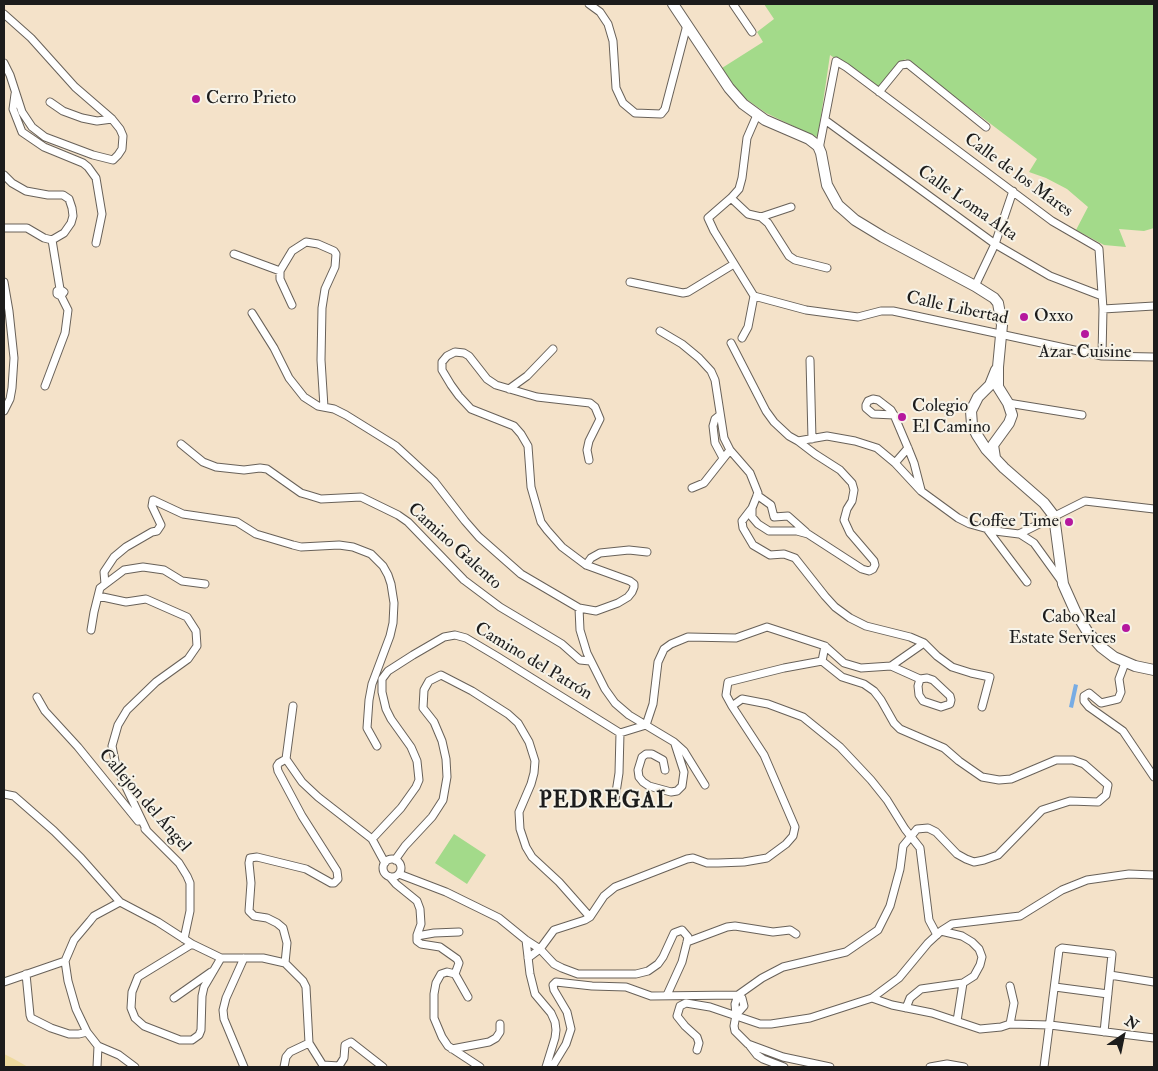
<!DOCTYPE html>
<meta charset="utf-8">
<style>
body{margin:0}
#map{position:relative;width:1158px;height:1071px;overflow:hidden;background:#f4e2c9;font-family:"IM FELL Double Pica",serif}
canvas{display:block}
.frame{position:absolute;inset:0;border:5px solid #1c1c1c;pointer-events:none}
.north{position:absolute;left:1098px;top:1011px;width:50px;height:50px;-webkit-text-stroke:4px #f7f3e8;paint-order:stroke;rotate:34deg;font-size:14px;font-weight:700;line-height:20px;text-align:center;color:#1c1c1c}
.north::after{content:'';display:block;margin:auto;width:18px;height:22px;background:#1c1c1c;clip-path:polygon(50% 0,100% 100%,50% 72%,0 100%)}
</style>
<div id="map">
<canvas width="1158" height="1071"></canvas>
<div class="frame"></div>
<div class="north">N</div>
</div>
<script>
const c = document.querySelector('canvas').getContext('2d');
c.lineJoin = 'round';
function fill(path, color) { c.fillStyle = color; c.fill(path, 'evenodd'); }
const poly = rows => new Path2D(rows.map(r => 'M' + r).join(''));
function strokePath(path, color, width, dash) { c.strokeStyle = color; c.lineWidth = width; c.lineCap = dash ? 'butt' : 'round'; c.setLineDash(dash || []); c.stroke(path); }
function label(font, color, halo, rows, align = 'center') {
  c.font = font + ' "IM FELL Double Pica",serif'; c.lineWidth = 4; c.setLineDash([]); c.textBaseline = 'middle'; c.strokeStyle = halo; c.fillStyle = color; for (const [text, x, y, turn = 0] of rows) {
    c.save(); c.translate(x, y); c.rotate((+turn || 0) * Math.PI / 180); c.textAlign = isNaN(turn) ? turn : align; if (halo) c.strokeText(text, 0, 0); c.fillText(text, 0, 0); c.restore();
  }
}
fill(poly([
 [764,4,1154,4,1154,228,1144,231,1119,229,1126,247,1104,245,1076,230,1088,207,1067,189,1046,178,1029,172,1037,159,905,59,879,88,830,55,818,136,816,137,766,113,746,99,732,83,722,68,763,42,757,32,774,19],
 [454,834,486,855,467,884,435,863]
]), '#a3da8a');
fill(poly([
 [4,1054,14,1059,28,1067,4,1067]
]), '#eeda9e');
fill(poly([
 [1074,684,1078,685,1073,708,1069,707]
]), '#77ace4');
const street = poly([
 [589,4,600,12,608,24,613,41,616,88,623,103,635,113,661,114,665,109,687,25],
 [733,4,752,32],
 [4,14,31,38,75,87,112,119,120,129,123,136,122,149,118,155,113,160,93,155,45,137,32,127,22,112,10,75,4,63],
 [879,92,901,65,908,64,986,127],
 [15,94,13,109,22,132,44,147,83,163,88,167,96,178,102,214,96,243],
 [50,102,63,111,82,118,97,121,112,119],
 [825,120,995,244,1050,276,1102,296],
 [819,149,836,61,846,67,1052,221,1097,247,1099,249,1103,309,1102,356],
 [4,175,12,183,26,191,48,195,63,195,69,199,72,208,73,216,71,223,64,233,52,240,44,238,27,228,4,228],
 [731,198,748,214,761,217,791,207],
 [761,217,768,223,789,256,795,260,827,268],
 [52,240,60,289],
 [234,254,280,271],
 [4,282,9,311,14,358,12,388,10,399,4,411],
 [630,282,683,293,688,292,734,264],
 [975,286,995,244,1013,191],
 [754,296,806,310,858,317,881,311,893,311,1102,356,1154,357],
 [292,305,280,279,280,271,292,251,306,242,318,244,334,251,336,254,335,267,325,289,322,308,321,360,324,407],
 [1103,309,1154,306],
 [252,313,274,348,289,378,304,397,318,406,334,409,346,415,396,446,434,481,465,521,479,537,521,574,579,608],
 [660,331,682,344,699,358,711,371,715,380,724,438,730,450,750,473,758,493,752,508,742,521,743,528,753,545,770,555,784,554,795,558,825,596,835,607,850,618,866,626,910,637,924,643],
 [742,338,748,327,754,296,714,231,708,218,731,198,739,189,742,178,747,138,757,115],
 [731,343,766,411,774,422,789,436,798,441,827,436,855,441,877,448,895,463,921,491,958,518,970,524,995,531,1019,534,1085,501,1154,509],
 [810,360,812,439],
 [45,386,65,333,68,310,61,296,57,294,57,291,60,289,64,292,61,296],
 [509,389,527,376,553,349],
 [1008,403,1082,415],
 [720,415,715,419,713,426,715,443,723,458],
 [894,415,873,414,866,408,866,405,868,401,873,399,878,400,891,410,894,415,908,448,914,463,921,490],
 [181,444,203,462,216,467,244,470,260,468,267,469,301,493,308,495,321,499,361,497,398,515,408,522,464,580,500,607,562,644,580,660,590,661],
 [589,460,587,450,589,441,600,419,595,407,590,403,537,397,496,385,487,379,469,356,464,353,455,352,447,356,442,362,442,370,451,385,459,396,471,409,514,426,521,434,528,446,531,487,541,522,547,530,562,547,586,565,630,581,634,584,634,587,632,592,628,597,618,603,596,611,579,608,580,630,587,653,605,689,615,703,629,715,674,742,684,751,705,785],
 [895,463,908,448],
 [692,488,704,483,730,450],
 [757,495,771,505,774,517,788,516,806,532],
 [752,508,752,517,758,524,769,531,797,531,808,534,862,569,869,571,873,569,875,565,874,561,850,533,844,520,847,509,852,501,854,490,852,483,840,470,815,454,798,441],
 [987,529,1027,582],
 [1020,534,1034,543,1060,579],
 [586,565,591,558,600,553,629,550,647,552],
 [105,584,104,572,114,557,126,547,152,532,157,531,161,525,152,506,153,500,183,514,237,522,256,534,293,545,301,547,339,545,353,547,371,554,383,566,388,575,391,584,394,603,393,623,390,636,372,684,369,700,367,728,377,746],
 [98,596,126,602,146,599,187,617,196,631,197,646,188,659,156,682,127,710,118,725,112,746,116,766,147,831],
 [91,630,94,612,100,588,124,570,143,567,164,570,182,581,205,584],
 [822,661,784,668,728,682,726,695,732,706,742,699,768,704,803,717,840,747,871,780,887,800,905,829,920,848,929,920,937,935],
 [1125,663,1119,679,1121,692,1118,699,1101,703,1089,693,1084,696,1084,701,1089,707,1123,731,1154,777],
 [891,666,920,679],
 [927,678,933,680,950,696,951,700,950,704,941,707,923,701,919,695,918,686,920,679,927,678],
 [37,697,45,711,78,747,138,821],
 [286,759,302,782,318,797,372,839,385,863],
 [286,759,293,706],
 [665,770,663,760,652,754,646,754,642,757,638,770,639,777,643,782,649,786,671,792,677,791,682,786,684,772,675,744],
 [4,794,14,796,54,831,81,858,120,902,158,922,192,944,221,958,263,958,285,963,303,981,306,987,309,1043,324,1067],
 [615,799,619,773,620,733],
 [145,829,179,863,187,876,190,883,190,911,184,939],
 [372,839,401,808,416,787,419,780,417,761,411,747,391,719,386,709,382,692,382,679,388,671,413,655,444,637,455,635,466,638,498,657,620,733,646,725,653,704,658,662,664,649,671,644,688,637,736,638,767,627,825,646,844,663,861,668,891,666,924,643,937,656,952,667,971,673,990,677,982,707],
 '383 868a9 9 0 1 1 18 0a9 9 0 1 1-18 0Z',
 [395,860,405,846,432,817,443,800,447,777,446,759,442,741,434,722,423,708,424,690,429,681,441,675,472,691,508,714,518,723,529,742,535,761,534,773,531,784,519,812,520,829,526,847,532,857,559,882,590,917],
 [399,874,446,892,499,918,526,940,540,949,554,964,562,968,578,974,636,974,648,971,658,964,663,957,674,933,682,930,688,937,687,942,682,962,667,995],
 [390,877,396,884,417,901,420,909,421,924,417,935,417,941,421,944,440,947,457,959,459,963,455,974],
 [417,936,434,933,459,932],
 [526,940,530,974,535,994,551,1013,555,1022,556,1030,555,1038,546,1067],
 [687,942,727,927,735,926,773,932,790,930,796,934],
 [192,944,138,977,132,992,131,1008,135,1018,144,1026,180,1040,192,1040,199,1035,201,1030,202,996,204,987,221,958],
 [528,958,540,949,554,930,585,920,590,917,604,896,615,887,687,859,693,858,707,863,718,863,744,862,767,858,786,844,793,836,795,827,764,755,732,706],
 [65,961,68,981,76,1009,87,1032,98,1046,97,1067],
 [285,963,287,943,283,928,277,923,267,918,254,916,249,911,251,883,249,863,250,858,257,857,306,869,331,883,334,883,338,879,337,871,302,816,278,771,277,766,279,763,286,759],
 [26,974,30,1015,31,1018,51,1028,69,1034,79,1034,87,1032],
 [1110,975,1154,982],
 [4,982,65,961,74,940,90,921,94,916,120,902],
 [1010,986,1014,1003,1010,1024],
 [1055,987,1108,994],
 [738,995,762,978,783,967,846,952,878,930,890,906,900,869,903,846,917,829,928,828,936,832,957,854,966,859,974,862,984,860,998,855,1042,810,1070,801,1098,802,1106,795,1108,785,1084,764,1073,760,1056,760,1011,779,999,780,982,777,959,761,944,748,900,729,894,723,881,700,874,691,864,684,842,677,822,661,825,646],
 [738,995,735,1004,736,1015,734,1026,735,1031,748,1044,783,1057,830,1067],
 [468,997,455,974,447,972,441,974,436,983,434,994,434,1018,442,1037,448,1046,480,1067],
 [174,998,211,972],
 [872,998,899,978,928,943,941,931,952,924,1020,916,1062,890,1087,880,1129,874,1154,875],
 [906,1008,910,998,921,989,963,983,974,976,980,965,982,957,979,949,972,942,962,936,941,931],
 [957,1021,963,983],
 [98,1046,119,1055,135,1067],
 [750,1046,757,1055,763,1059,784,1067],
 [452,1049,489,1042,496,1038,500,1032,500,1024],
 [697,1050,699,1043,697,1037,685,1026,677,1016,680,1006,686,1003,710,1007,760,1024,771,1024,810,1018,872,998,892,1005,932,1013,980,1029,1001,1027,1010,1024,1050,1025,1154,1038],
 [323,1065,339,1066,344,1058,345,1045,351,1042,383,1067],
 [244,1067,224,1019,223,1010,226,998,244,958],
 [284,1067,286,1057,290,1052,309,1043],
 [552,1067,566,1044,571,1029,567,1012,554,990,553,985,556,982,592,986,626,987,651,996,738,995,742,998,744,1006,736,1015],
 [930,1067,947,1064,964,1067],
 [1044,1067,1059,950,1062,948,1112,954,1104,1032]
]);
const secondary = poly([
 [673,4,729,88,743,104,765,120,809,139,818,146,821,153,827,185,838,205,846,212,855,220,883,237,975,286,994,298,998,303,1002,325,998,367,998,387,1008,403,1012,415,1009,423,993,445,995,458],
 [996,370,990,385,978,397,971,411,972,425,977,435,986,449,1004,468,1044,503,1054,516,1063,584,1076,613,1087,631,1101,647,1114,657,1135,666,1154,670]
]);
strokePath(street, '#686159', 9);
strokePath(secondary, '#686159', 12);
strokePath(street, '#fff', 7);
strokePath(secondary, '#fff', 10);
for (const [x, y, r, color] of [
 [196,99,5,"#b5179e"],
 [1024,317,5,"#b5179e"],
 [1085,334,5,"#b5179e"],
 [902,417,5,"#b5179e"],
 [1069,522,5,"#b5179e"],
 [1126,628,5,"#b5179e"]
]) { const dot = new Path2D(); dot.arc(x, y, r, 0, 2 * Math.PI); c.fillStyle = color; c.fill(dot); strokePath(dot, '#f7f3e8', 2); }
label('18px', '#1c1c1c', '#f7f3e8', [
 ["Cerro Prieto",206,99],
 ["Oxxo",1034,317],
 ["Azar Cuisine",1085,353,"center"],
 ["Colegio",912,407],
 ["El Camino",912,428],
 ["Coffee Time",1059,522,"right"],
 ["Cabo Real",1116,618,"right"],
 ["Estate Services",1116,639,"right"]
], 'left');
label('18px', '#1c1c1c', '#f7f3e8', [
 ["Calle de los Mares",1018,176,36],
 ["Calle Loma Alta",967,204,35],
 ["Calle Libertad",957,309,12],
 ["Camino Galento",454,547,42],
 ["Camino del Patrón",533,662,31],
 ["Callejon del Ángel",144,801,49]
]);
c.letterSpacing = '1px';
label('bold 22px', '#1c1c1c', '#f7f3e8', [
 ["PEDREGAL",606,802]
]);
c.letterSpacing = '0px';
</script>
